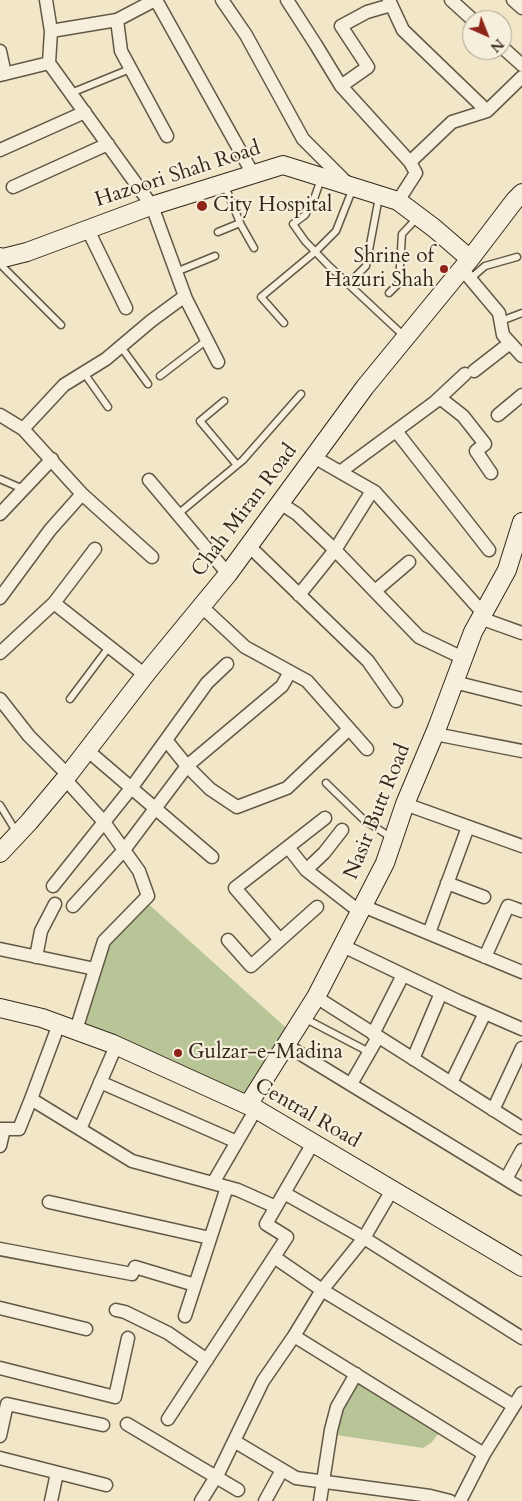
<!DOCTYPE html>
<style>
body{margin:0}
#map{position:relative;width:522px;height:1501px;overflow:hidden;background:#f1e6c7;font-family:Cardo,serif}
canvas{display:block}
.north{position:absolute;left:462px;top:10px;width:50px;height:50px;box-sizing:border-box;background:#f6efdb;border:1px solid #a89f8e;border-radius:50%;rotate:136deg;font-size:14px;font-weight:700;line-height:20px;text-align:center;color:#33281b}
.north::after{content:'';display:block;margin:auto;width:18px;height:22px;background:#8f2418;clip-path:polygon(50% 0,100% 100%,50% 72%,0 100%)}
</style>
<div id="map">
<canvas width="522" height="1501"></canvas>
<div class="north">N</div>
</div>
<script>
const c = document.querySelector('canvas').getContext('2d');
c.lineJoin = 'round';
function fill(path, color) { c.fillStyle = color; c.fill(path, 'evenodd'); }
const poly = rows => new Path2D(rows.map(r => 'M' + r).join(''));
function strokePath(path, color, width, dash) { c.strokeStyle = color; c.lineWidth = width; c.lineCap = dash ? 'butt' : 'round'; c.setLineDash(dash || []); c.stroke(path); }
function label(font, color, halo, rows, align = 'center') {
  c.font = font + ' Cardo,serif'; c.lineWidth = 4.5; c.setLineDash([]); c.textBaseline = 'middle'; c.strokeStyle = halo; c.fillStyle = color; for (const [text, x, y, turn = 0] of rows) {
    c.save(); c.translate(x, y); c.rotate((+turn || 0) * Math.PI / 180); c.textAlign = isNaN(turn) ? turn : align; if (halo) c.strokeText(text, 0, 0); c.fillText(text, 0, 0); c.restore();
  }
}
fill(poly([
 [144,900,293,1034,248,1105,76,1030,104,941],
 [356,1374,443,1428,431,1443,423,1448,330,1434]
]), '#b8c697');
const lane = poly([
 [71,93,130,69],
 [321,179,314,199,305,215,293,224,305,241,329,266,405,337],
 [224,184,241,225,254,248],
 [218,232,240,223],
 [367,255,400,260],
 [3,258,3,267,61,325],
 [176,272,215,256],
 [470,279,485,266,517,257],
 [348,284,366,266,379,197],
 [389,293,399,283,402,234,418,217],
 [501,321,522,313],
 [284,323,261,297,315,252,336,231,353,188],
 [121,347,148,384],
 [84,373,108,407],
 [160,376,207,340],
 [224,401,200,421,237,465],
 [0,479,23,489],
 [178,514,243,460,301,394],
 [70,699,109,647],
 [326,783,364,820,392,838],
 [0,805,17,833],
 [304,1018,369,1052]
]);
const street = poly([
 [46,0,51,31,49,63,152,206,186,299,218,362],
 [156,0,253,174],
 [222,0,246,35,303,139,348,184],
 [287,0,316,45,341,86,410,162],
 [389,0,403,30,487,111],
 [451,0,473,20],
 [513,0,522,8],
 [117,20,121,51,167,136],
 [51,31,117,20,155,0],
 [502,47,522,65],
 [0,51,5,74],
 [0,75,49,63],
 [341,86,368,67,341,26,367,12,391,5],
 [0,150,85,112],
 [13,187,108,144],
 [398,201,416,173,410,162,452,122,487,111,522,77],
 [88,230,126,308],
 [462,269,499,313,503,335,522,356],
 [474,371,510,343],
 [440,398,463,416,485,444,476,451,491,473],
 [0,415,23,429,82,494,152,557],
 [498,415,522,395],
 [23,429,64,385,106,359,151,321,185,296],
 [396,431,489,550],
 [314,457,375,492,483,613],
 [340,472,435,402,465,374],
 [149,480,228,574],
 [280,503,297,514,335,550,419,637,463,658],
 [0,514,52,459],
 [249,546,368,661,396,701],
 [375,591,409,562],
 [299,595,335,550,372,491],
 [0,598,50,530,82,494],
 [54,603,95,549],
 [201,606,245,647,307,681,367,749],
 [480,618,522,633],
 [0,653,54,603,145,675],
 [454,682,522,699],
 [0,699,29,736,68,775],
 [435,734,522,751],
 [166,740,187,766,210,789,237,807,287,788,349,729],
 [87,750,212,857],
 [65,779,104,822,139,871,148,896,104,941,76,1030],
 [405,804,522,846],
 [325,818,288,847,306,870,360,912],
 [288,847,235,888,280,940,317,907],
 [306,870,324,853,342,830],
 [447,883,484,897],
 [53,886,132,787,207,683,227,664],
 [73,906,124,850,187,766,282,686,290,672],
 [363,906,522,972],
 [429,933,468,827],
 [228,940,251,966,280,940],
 [343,946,460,1002,522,1029],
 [0,949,95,969],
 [36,957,41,931,55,904],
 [485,957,508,906,522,911],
 [316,997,522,1128],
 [59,1024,31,1099,132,1161,238,1190,276,1207],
 [373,1034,403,975],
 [286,1045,522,1189],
 [413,1059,441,993],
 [100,1082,237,1142],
 [451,1083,485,1013],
 [351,1084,378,1037],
 [493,1110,522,1048],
 [0,1129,19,1129,31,1099],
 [80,1129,116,1046],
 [0,1146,4,1129],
 [506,1179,522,1150],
 [213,1183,256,1109],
 [392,1190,364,1238,322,1290,294,1336,263,1381,234,1441,296,1478,430,1496,450,1501],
 [284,1193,364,1238,522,1338],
 [49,1202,210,1238],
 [0,1249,132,1274,135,1267,195,1285],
 [274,1257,287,1237,266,1224,313,1143],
 [0,1308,86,1329],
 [116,1310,125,1312,168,1333,207,1360],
 [185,1316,227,1187],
 [294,1336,484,1454],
 [0,1368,115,1397,128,1338],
 [168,1419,274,1257,322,1290,514,1406],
 [127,1424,238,1490],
 [0,1436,7,1404,103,1425],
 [0,1458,106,1485],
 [51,1501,57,1473],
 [201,1501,219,1472,234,1441],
 [265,1501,282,1470],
 [320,1501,331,1430,337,1407,356,1374],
 [460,1501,484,1454,522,1393]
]);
const secondary = poly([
 [0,257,3,258,27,252,148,207,283,165,398,201,434,228,470,259],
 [0,853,29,822,65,779,149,670,228,574,365,387,470,259,515,200,522,193],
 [0,1008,42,1018,113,1044,256,1109,522,1267],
 [248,1105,316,997,385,863,405,804,437,728,473,632,507,570,522,522]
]);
strokePath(lane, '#625846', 9);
strokePath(street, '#625846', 15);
strokePath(secondary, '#33281b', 20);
strokePath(lane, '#f6efdb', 6);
strokePath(street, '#f6efdb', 12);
strokePath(secondary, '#f6efdb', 18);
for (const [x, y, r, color] of [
 [202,206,6,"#8f2418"],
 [444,269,5,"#8f2418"],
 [178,1053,5,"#8f2418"]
]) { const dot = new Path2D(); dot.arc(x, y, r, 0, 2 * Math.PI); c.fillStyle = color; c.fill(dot); strokePath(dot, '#f6efdb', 2); }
label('21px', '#33281b', '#f6efdb', [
 ["Hazoori Shah Road",178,175,-18],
 ["Chah Miran Road",245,511,-53],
 ["Nasir Butt Road",378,812,-68],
 ["Central Road",307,1114,30]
]);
label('21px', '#33281b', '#f6efdb', [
 ["City Hospital",213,206],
 ["Shrine of",434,257,"right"],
 ["Hazuri Shah",434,281,"right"],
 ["Gulzar-e-Madina",188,1053]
], 'left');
</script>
